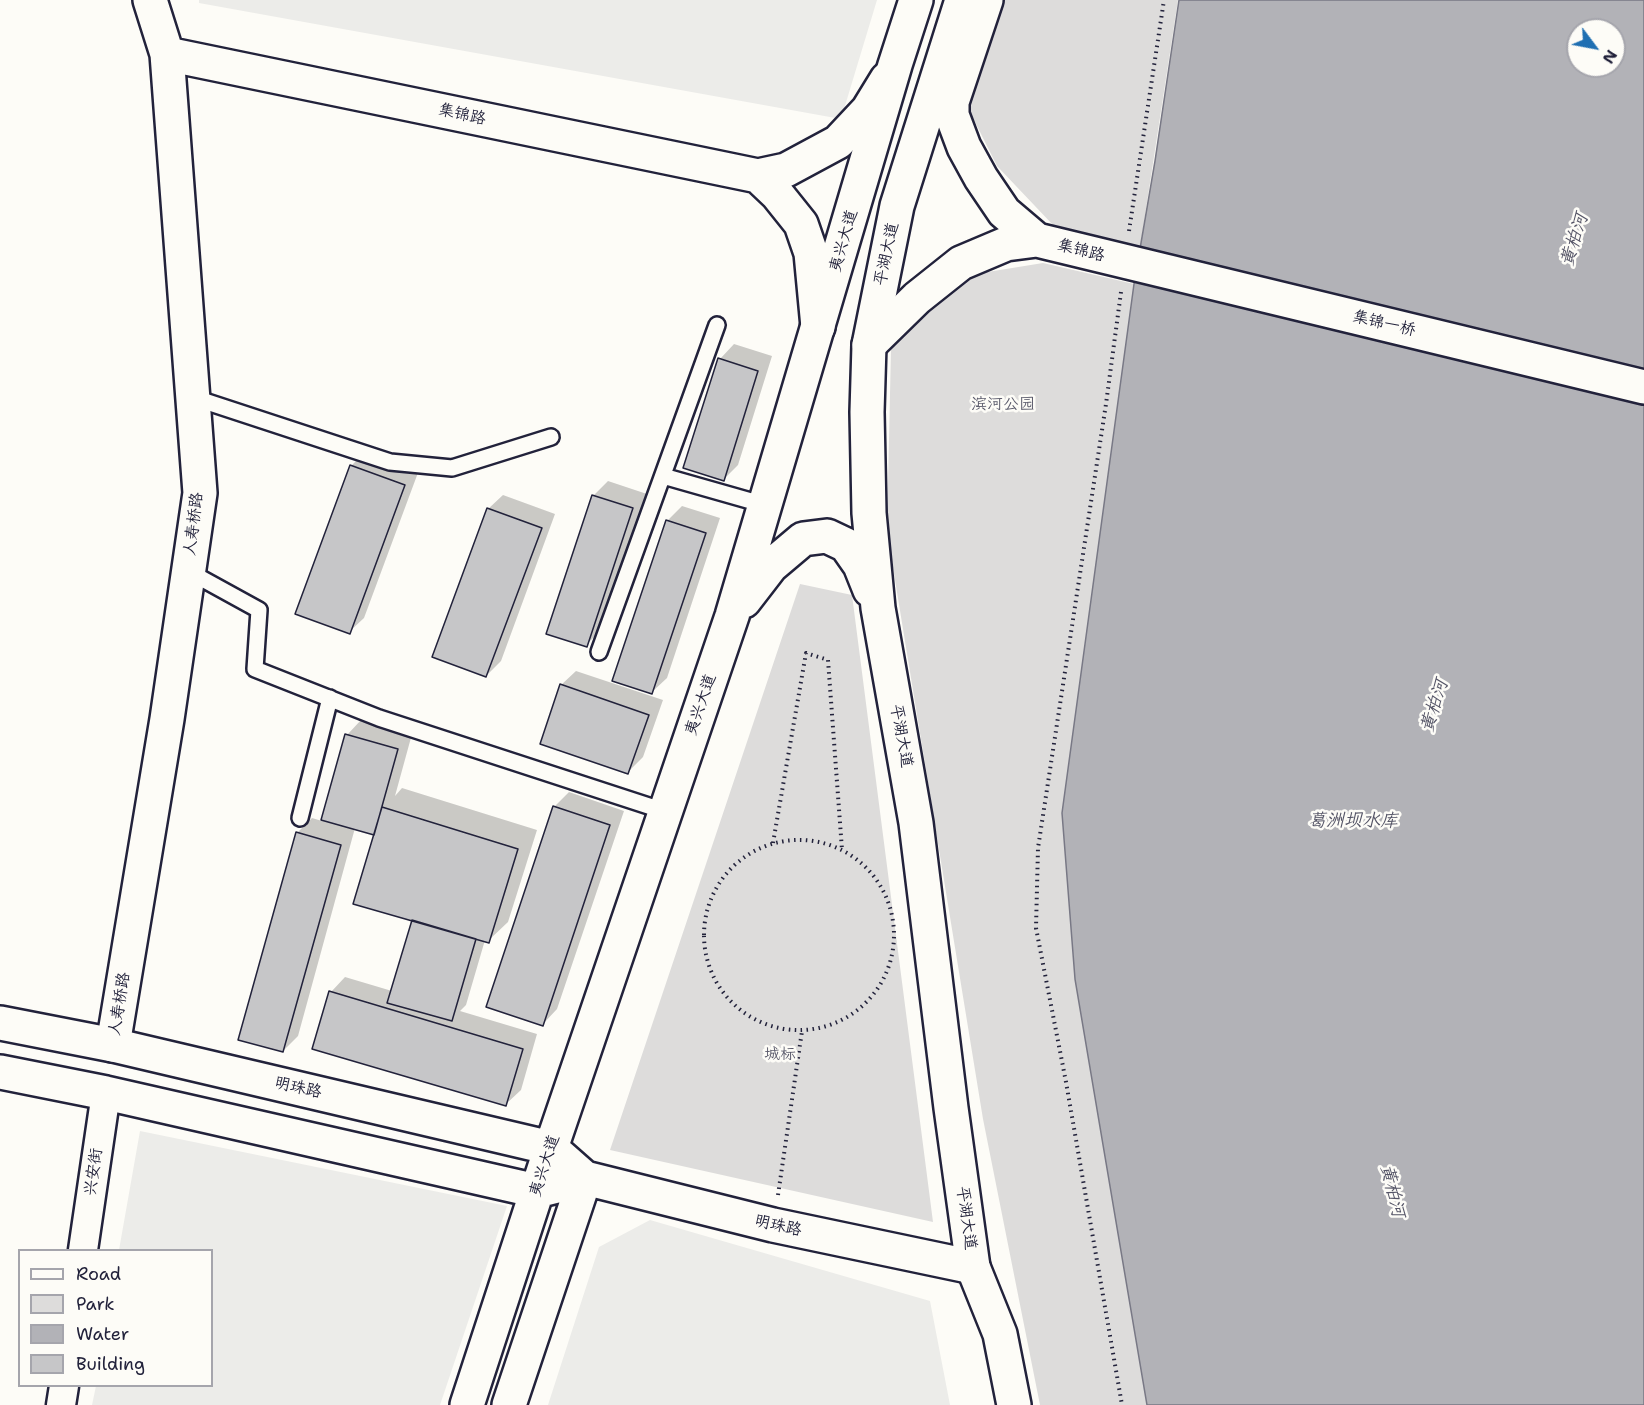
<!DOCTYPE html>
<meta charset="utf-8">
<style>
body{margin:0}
#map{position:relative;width:1644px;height:1405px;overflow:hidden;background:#fdfcf7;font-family:"Shantell Sans",sans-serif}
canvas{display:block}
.legend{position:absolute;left:18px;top:1249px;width:195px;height:138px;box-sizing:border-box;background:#fdfcf7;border:2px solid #a5a5ac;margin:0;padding:8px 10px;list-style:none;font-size:18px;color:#22223b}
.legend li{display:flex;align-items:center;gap:12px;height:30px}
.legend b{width:30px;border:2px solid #a5a5ac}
.north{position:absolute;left:1566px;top:18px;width:60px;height:60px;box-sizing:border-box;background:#fdfcf7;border:2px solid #a5a5ac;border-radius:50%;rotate:122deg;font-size:16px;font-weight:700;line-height:24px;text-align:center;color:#22223b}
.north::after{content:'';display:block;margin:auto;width:21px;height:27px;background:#1f6fb2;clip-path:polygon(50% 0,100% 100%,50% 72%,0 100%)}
</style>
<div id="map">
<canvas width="1644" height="1405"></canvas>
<ul class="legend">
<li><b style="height:8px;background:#fdfcf7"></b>Road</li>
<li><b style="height:16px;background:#dddcdb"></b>Park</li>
<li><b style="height:16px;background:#b2b2b7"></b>Water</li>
<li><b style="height:16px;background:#c6c6c8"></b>Building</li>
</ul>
<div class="north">N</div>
</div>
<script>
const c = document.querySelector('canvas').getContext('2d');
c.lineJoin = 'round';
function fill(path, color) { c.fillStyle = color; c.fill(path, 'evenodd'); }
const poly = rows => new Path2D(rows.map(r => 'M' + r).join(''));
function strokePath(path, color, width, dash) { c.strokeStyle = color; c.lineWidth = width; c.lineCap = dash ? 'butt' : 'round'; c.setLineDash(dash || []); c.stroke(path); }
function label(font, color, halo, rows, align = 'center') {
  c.font = font + ' "Shantell Sans","LXGW WenKai TC",sans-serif'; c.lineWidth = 5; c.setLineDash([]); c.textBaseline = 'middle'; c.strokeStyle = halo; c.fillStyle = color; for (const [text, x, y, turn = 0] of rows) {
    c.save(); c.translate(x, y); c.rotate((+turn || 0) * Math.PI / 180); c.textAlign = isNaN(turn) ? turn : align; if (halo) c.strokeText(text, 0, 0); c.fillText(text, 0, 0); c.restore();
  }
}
fill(poly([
 [199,0,877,0,841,119,199,3],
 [140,1131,507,1206,440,1405,92,1405,96,1386,212,1386,212,1250,119,1250],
 [650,1220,930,1301,950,1405,548,1405,599,1247]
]), '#ecece9');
fill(poly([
 [990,0,1178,0,1140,248,1053,225,997,166,960,92],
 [1043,263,1134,284,1062,813,1075,979,1147,1405,1040,1405,983,1119,887,531,891,348,969,275],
 [800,584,852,595,933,1222,610,1150]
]), '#dddcdb');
const water = poly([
 [1179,0,1644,0,1644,1405,1147,1405,1075,979,1062,813,1134,284,1155,161,1179,0],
 [1578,30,1614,30,1614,66,1578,66,1578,30]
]);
fill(water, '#b2b2b7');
strokePath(water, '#787885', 1.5);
fill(poly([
 [734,344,772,356,738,465,723,480,720,359],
 [366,451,419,470,364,618,349,632,351,466],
 [608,481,647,494,601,630,586,645,593,496],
 [503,495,555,514,501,661,486,676,488,509],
 [682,506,720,518,667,678,652,692,614,680,668,520],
 [576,671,663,700,643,757,628,772,561,685],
 [361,720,412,734,395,796,402,788,537,830,508,922,488,941,485,940,466,1005,460,1011,537,1034,521,1090,506,1104,331,992,345,977,392,991,413,920,375,834,355,828,298,1036,283,1051,297,833,312,818,322,821,347,735],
 [569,792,624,811,557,1009,543,1024,554,807]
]), '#0003');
const building = poly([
 [718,358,758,371,724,481,683,468,718,358],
 [350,465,405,485,350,634,295,614,350,465],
 [592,495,633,508,587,647,546,634,592,495],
 [487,508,542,528,486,677,432,657,487,508],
 [666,520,706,533,652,694,612,681,666,520],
 [560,684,649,715,628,774,540,744,560,684],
 [345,734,398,749,374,835,321,820,345,734],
 [553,806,610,825,543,1026,486,1007,553,806],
 [382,807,518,849,489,943,353,904,382,807],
 [296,832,341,845,283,1052,238,1040,296,832],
 [412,920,476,939,452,1021,387,1003,412,920],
 [329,991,523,1049,506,1106,312,1049,329,991]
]);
fill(building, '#c6c6c8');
strokePath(building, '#22223b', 1.5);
const lane = poly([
 [192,397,390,462,452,468,551,437],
 [663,476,765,505],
 [188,571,259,610,255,669,379,718,664,811],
 [599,652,717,325],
 [300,818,330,698]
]);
const street = poly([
 [83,1250,106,1093],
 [61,1405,64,1386]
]);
const secondary = poly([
 [986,0,952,102,952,115,964,147,981,178,1004,212,1037,240],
 [167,54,758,176,786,170,838,142,868,110,887,79],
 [758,176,777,194,801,224,811,253,818,327],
 [869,345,917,298,961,263,1006,244,1037,240,1644,387],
 [113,1045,167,719,200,493,167,54,150,0],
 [973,1267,1000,1334,1014,1405]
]);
const primary = poly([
 [744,601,771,566,803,539,827,536,846,545,860,565,870,590],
 [0,1023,113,1045,551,1148,585,1178,773,1225,973,1267,951,1108,916,823,878,608,869,513,867,412,869,345,897,206,962,0],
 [0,1072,106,1093,537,1191,557,1186],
 [467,1405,551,1148,732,616,895,65,916,0],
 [509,1405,585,1178]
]);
strokePath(lane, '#22223b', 20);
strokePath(street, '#22223b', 33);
strokePath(secondary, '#22223b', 38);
strokePath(primary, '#22223b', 38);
strokePath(poly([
 [1129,231,1164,0],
 [1121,292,1106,404,1038,848,1036,928,1066,1082,1122,1405],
 '704 935a95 95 0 1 1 190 0a95 95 0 1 1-190 0Z',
 [773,843,806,653,828,660,842,850],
 [778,1195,802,1031]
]), '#22223b', 4, [1.5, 4.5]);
strokePath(lane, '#fdfcf7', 15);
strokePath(street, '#fdfcf7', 28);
strokePath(secondary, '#fdfcf7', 33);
strokePath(primary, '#fdfcf7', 33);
label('16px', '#22223b', '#fdfcf7', [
 ["集锦路",462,115,12],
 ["夷兴大道",844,241,-74],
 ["集锦路",1081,251,14],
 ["平湖大道",887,254,-78],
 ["集锦一桥",1384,324,13],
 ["人寿桥路",194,524,-83],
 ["夷兴大道",701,705,-71],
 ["平湖大道",901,736,80],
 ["人寿桥路",120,1004,-81],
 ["明珠路",298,1088,13],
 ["夷兴大道",545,1166,-72],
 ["兴安街",94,1172,-82],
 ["平湖大道",966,1218,82],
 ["明珠路",778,1226,13]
]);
label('16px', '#5a5a6b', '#fdfcf7', [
 ["滨河公园",1003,405],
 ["城标",780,1055]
]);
label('italic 18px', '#545466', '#fdfcf7', [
 ["黄柏河",1575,240,-73],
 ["黄柏河",1435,706,-73],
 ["葛洲坝水库",1353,821],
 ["黄柏河",1392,1191,76]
]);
</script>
